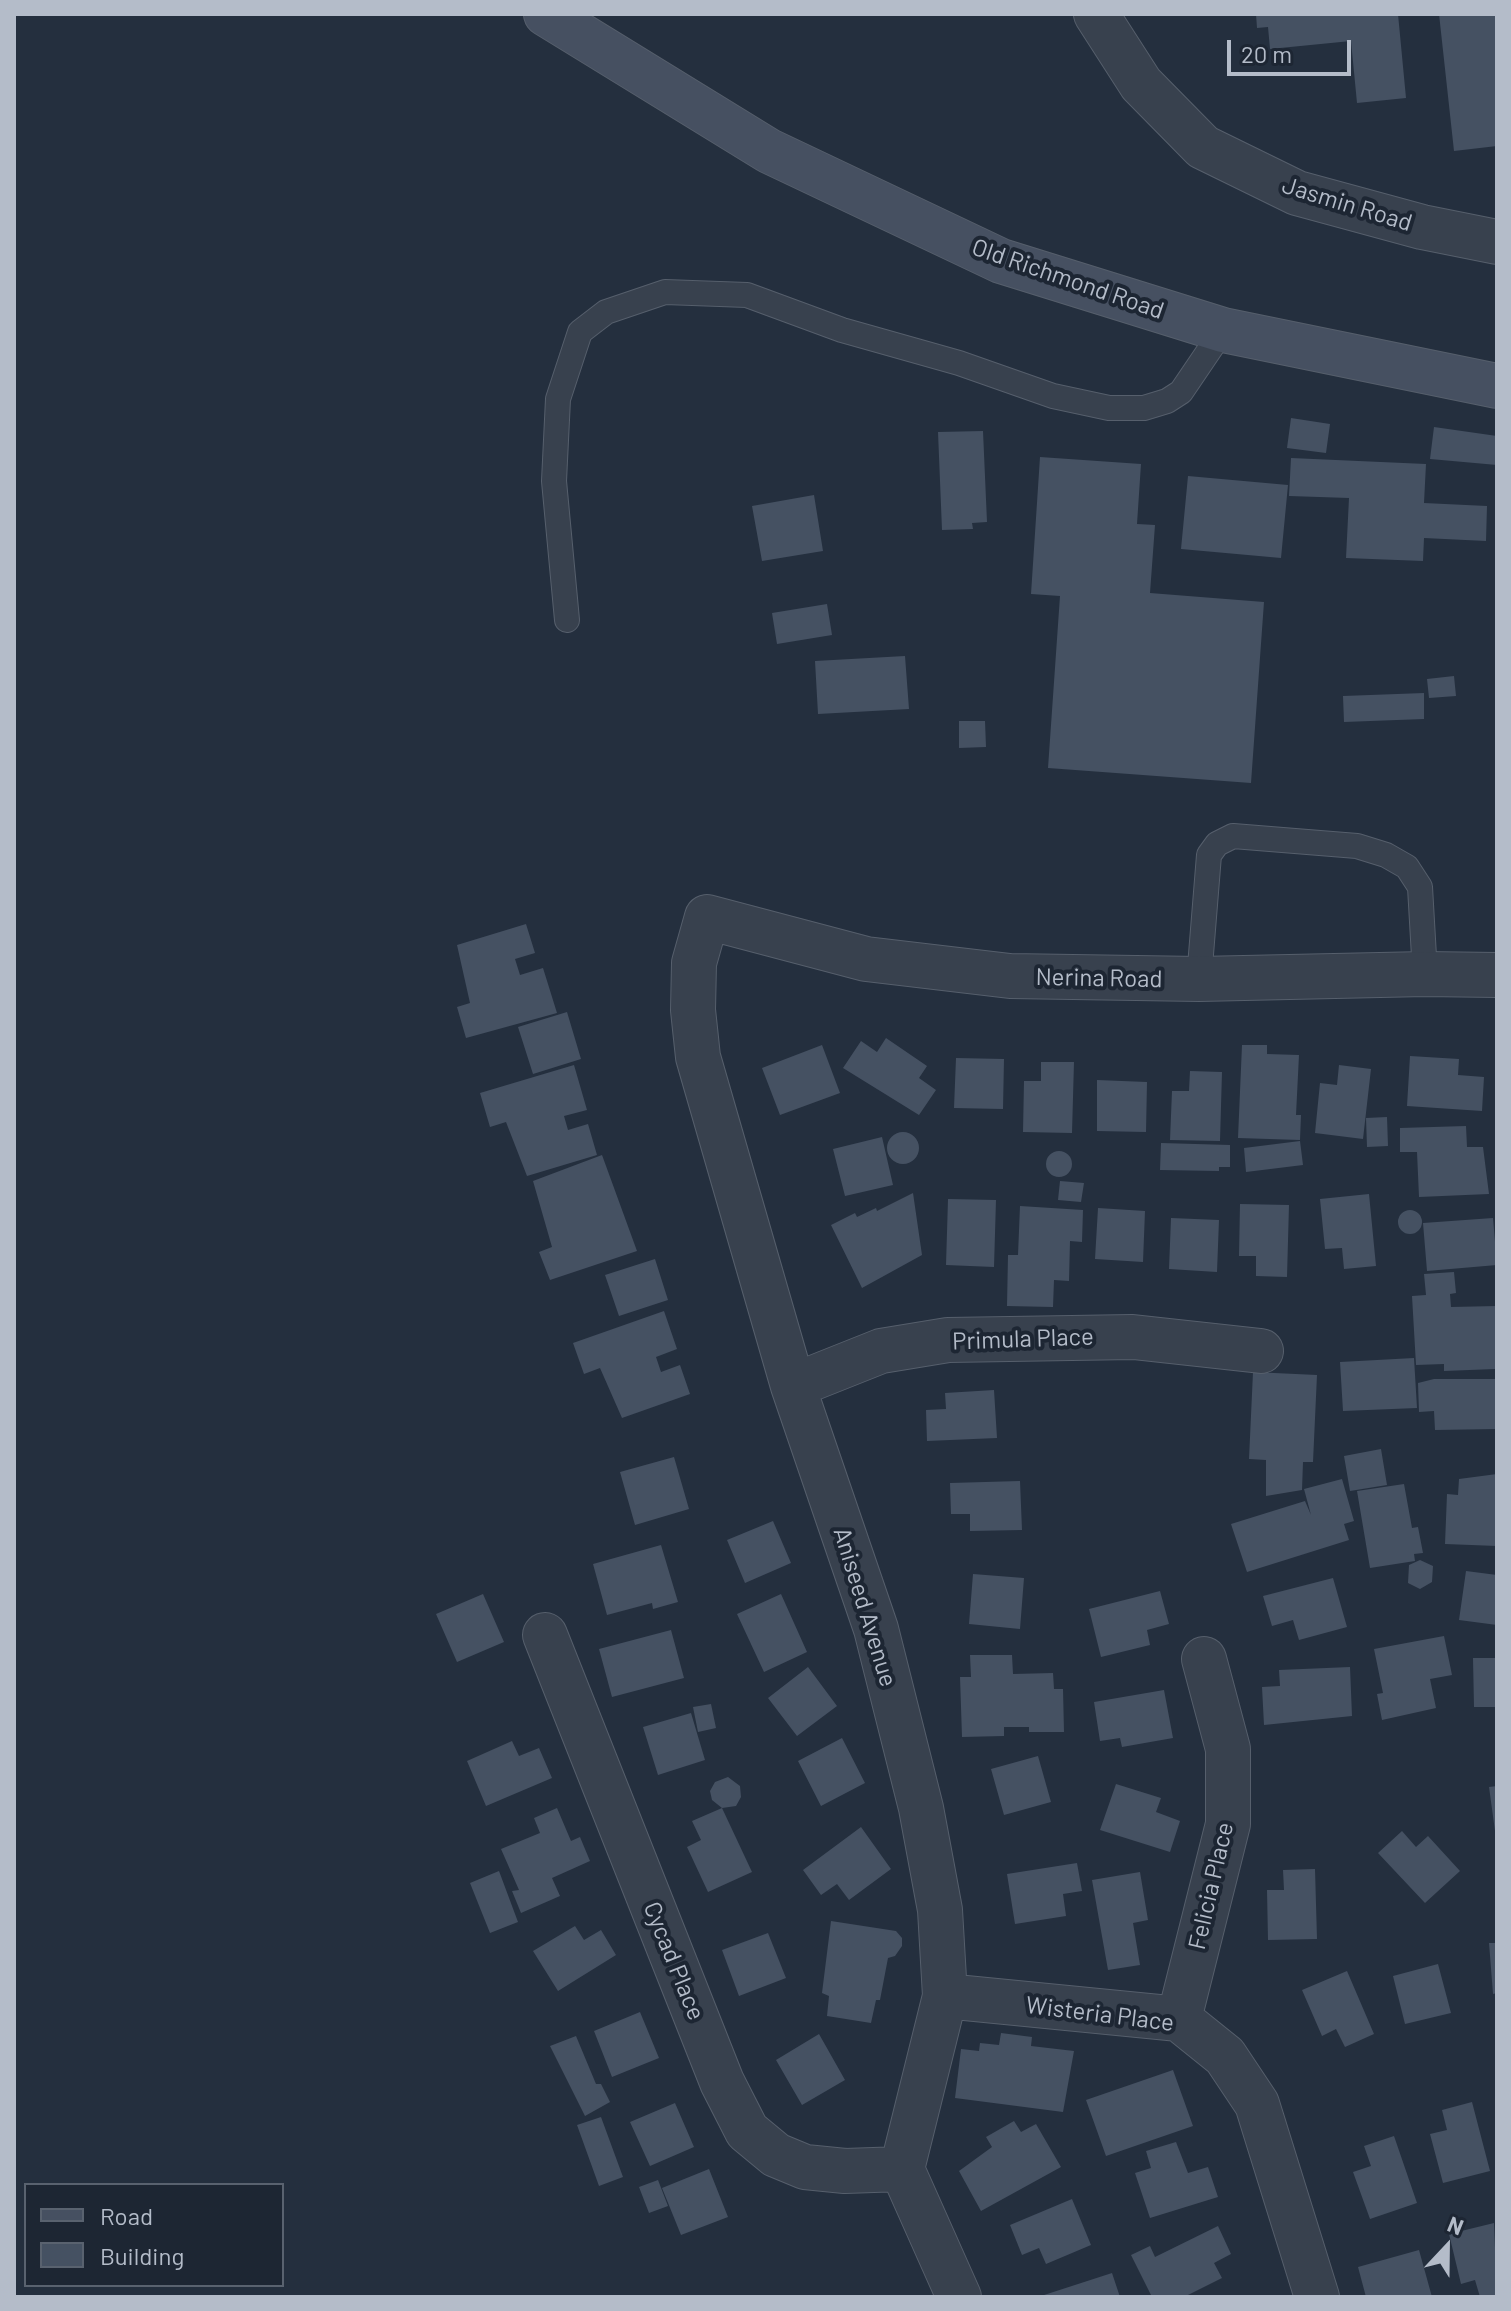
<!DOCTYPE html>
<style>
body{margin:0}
#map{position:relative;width:1511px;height:2311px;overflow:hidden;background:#242f3e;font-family:Barlow,sans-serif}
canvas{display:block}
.frame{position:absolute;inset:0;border:16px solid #b4bcc9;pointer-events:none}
.legend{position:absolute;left:24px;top:2183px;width:260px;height:104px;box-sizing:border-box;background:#1d2633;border:2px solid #59626f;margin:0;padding:10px 14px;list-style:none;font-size:24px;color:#b4bcc9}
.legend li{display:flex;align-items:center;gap:16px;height:40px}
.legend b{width:40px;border:2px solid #59626f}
.north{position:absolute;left:1407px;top:2207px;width:80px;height:80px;-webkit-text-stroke:6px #1d2633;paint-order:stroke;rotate:22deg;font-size:22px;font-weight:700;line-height:32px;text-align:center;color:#b4bcc9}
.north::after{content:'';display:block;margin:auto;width:28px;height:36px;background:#b4bcc9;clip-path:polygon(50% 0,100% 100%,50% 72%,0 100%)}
.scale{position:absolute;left:1227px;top:40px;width:124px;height:36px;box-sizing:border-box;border:4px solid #b4bcc9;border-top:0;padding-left:10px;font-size:24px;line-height:28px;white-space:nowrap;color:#b4bcc9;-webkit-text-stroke:6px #1d2633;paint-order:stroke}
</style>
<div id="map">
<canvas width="1511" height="2311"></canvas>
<div class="frame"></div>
<ul class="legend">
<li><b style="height:10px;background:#465061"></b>Road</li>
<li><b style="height:22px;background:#455162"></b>Building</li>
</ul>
<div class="north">N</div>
<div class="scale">20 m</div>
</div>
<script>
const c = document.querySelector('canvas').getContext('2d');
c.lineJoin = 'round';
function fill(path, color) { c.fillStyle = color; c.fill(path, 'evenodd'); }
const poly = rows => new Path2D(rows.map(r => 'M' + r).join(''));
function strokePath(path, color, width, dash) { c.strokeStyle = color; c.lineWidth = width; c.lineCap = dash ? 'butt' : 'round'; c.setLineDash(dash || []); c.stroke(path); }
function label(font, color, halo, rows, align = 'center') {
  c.font = font + ' Barlow,sans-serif'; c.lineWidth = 8; c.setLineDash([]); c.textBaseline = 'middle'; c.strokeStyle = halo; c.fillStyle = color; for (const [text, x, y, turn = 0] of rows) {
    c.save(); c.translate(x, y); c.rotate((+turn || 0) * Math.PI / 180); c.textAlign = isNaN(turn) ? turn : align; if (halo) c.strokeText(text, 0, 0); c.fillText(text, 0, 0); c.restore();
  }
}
fill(poly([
 [1256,14,1398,14,1406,98,1357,103,1351,41,1270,49,1268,27,1257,28],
 [1439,14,1497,14,1497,146,1454,151],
 [1291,418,1330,424,1326,453,1287,448],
 [1434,427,1497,436,1497,465,1430,459],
 [983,431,987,522,972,523,973,529,942,530,938,432],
 [1040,457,1141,464,1137,524,1155,525,1150,593,1264,602,1251,783,1048,768,1060,596,1031,594],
 [1291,458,1426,464,1424,503,1487,506,1486,541,1424,538,1423,561,1346,558,1349,498,1289,496],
 [1188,476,1288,485,1281,558,1181,549],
 [814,495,823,551,762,561,752,506],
 [827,604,832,635,777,644,772,613],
 [905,656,909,709,818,714,815,661],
 [1454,676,1456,696,1429,698,1427,679],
 [1424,693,1424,719,1344,722,1343,696],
 [959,721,985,721,986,747,959,748],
 [526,924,535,953,515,959,520,975,543,968,557,1013,466,1038,457,1007,470,1003,457,945],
 [567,1012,581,1059,533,1074,518,1027],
 [886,1038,927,1066,919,1078,936,1090,919,1115,843,1068,861,1041,877,1052],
 [822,1045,840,1093,780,1115,762,1068],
 [1242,1045,1267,1045,1267,1054,1299,1055,1296,1115,1301,1115,1300,1140,1238,1138],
 [1410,1056,1459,1059,1458,1075,1484,1077,1482,1111,1407,1106],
 [956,1058,1004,1059,1003,1109,954,1108],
 [1041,1062,1074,1062,1072,1133,1023,1132,1024,1081,1041,1081],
 [574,1065,587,1110,564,1116,568,1130,588,1124,597,1155,527,1176,506,1122,490,1127,480,1093],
 [1339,1065,1371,1069,1363,1139,1315,1133,1320,1083,1337,1085],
 [1190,1071,1222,1072,1220,1141,1170,1140,1172,1091,1189,1091],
 [1097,1080,1147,1082,1146,1132,1097,1131],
 [1387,1117,1388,1146,1367,1147,1366,1118],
 [1466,1126,1467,1147,1483,1147,1489,1194,1419,1197,1417,1152,1400,1152,1400,1128],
 '887 1148a16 16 0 1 1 32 0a16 16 0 1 1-32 0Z',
 [882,1137,893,1185,845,1196,833,1149],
 [1300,1141,1303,1165,1246,1172,1244,1148],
 [1161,1143,1230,1145,1230,1167,1219,1167,1219,1171,1160,1170],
 '1046 1164a13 13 0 1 1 26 0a13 13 0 1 1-26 0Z',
 [602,1155,637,1251,550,1280,539,1252,552,1247,533,1181],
 [1060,1181,1084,1183,1081,1202,1058,1200],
 [913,1193,922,1255,862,1288,831,1225,855,1213,857,1217,876,1208,877,1211],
 [1369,1194,1376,1266,1344,1269,1342,1248,1325,1249,1320,1199],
 [948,1199,996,1200,994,1267,946,1265],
 [1240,1204,1289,1205,1287,1277,1256,1276,1256,1256,1239,1256],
 [1020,1206,1083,1210,1082,1242,1070,1241,1069,1281,1054,1280,1053,1307,1007,1306,1008,1255,1018,1255],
 [1098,1208,1145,1211,1143,1262,1095,1259],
 '1398 1222a12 12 0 1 1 24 0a12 12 0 1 1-24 0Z',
 [1171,1218,1219,1220,1217,1272,1169,1269],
 [1493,1218,1497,1265,1427,1271,1423,1223],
 [655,1259,668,1300,619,1316,605,1275],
 [1454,1272,1456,1293,1450,1294,1451,1307,1497,1306,1495,1369,1444,1371,1444,1364,1416,1365,1412,1296,1426,1295,1424,1274],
 [664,1311,677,1349,656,1357,661,1372,680,1365,690,1394,622,1418,600,1368,584,1374,573,1343],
 [1414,1358,1417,1408,1343,1411,1340,1362],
 [1253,1372,1317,1375,1313,1462,1303,1462,1302,1490,1266,1496,1266,1460,1249,1459],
 [1434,1379,1497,1379,1497,1429,1435,1430,1434,1411,1419,1412,1418,1383],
 [994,1390,997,1438,927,1441,926,1410,946,1409,945,1393],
 [1381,1449,1387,1485,1350,1491,1344,1456],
 [674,1457,689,1509,635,1525,620,1472],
 [1497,1474,1497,1546,1445,1544,1447,1494,1458,1495,1459,1479],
 [1342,1479,1354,1521,1344,1524,1349,1540,1247,1572,1231,1524,1305,1501,1311,1515,1304,1489],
 [1020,1481,1022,1530,970,1531,970,1514,951,1514,950,1483],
 [1404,1484,1412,1528,1418,1527,1423,1553,1414,1554,1415,1561,1370,1568,1357,1491],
 [773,1521,791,1563,745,1583,727,1540],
 [661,1545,678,1602,653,1609,652,1603,607,1615,593,1564],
 [1420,1560,1433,1566,1432,1582,1420,1589,1408,1583,1409,1565],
 [1466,1571,1497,1575,1497,1625,1459,1620],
 [973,1574,1024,1578,1020,1629,969,1624],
 [1333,1578,1347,1627,1299,1640,1293,1620,1272,1626,1263,1596],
 [1160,1591,1169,1624,1147,1630,1150,1645,1101,1657,1089,1609],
 [483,1594,504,1642,457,1662,436,1614],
 [781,1594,807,1652,764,1672,737,1614],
 [671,1630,684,1678,612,1697,599,1649],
 [1444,1636,1452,1675,1430,1679,1436,1708,1382,1720,1377,1694,1383,1693,1374,1649],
 [970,1655,1012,1655,1013,1674,1053,1673,1054,1689,1063,1689,1064,1732,1029,1732,1029,1727,1004,1727,1004,1736,962,1737,960,1677,971,1677],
 [1473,1658,1497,1658,1497,1707,1474,1707],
 [808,1667,837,1706,797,1736,768,1698],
 [1350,1667,1352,1716,1264,1725,1262,1687,1280,1686,1279,1670],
 [1164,1690,1173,1738,1122,1747,1120,1738,1100,1741,1094,1702],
 [711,1704,716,1728,698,1732,693,1707],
 [691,1713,705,1760,658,1775,643,1727],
 [842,1738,865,1783,821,1806,798,1761],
 [512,1741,519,1756,539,1748,552,1778,486,1806,467,1761],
 [1038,1756,1051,1802,1004,1815,991,1769],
 [728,1777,740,1786,741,1797,736,1806,722,1808,752,1872,708,1892,687,1847,701,1840,692,1821,722,1808,712,1800,710,1791,715,1782],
 [1116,1784,1161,1798,1156,1812,1180,1821,1170,1852,1100,1830],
 [1497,1786,1497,1831,1495,1831,1489,1787],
 [557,1808,571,1841,580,1837,590,1861,552,1878,560,1896,521,1913,512,1891,519,1890,501,1849,540,1833,534,1818],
 [861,1827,891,1869,849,1900,837,1884,821,1895,803,1870],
 [1402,1831,1416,1847,1428,1836,1460,1871,1425,1903,1378,1853],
 [1077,1863,1082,1891,1063,1894,1066,1916,1015,1924,1007,1874],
 [1315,1869,1317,1939,1268,1940,1267,1890,1284,1890,1283,1870],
 [499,1871,518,1922,490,1933,470,1883],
 [1140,1872,1148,1920,1133,1923,1140,1965,1108,1970,1092,1880],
 [831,1921,896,1931,902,1938,902,1946,895,1956,888,1958,880,2000,876,2000,871,2023,827,2016,829,1996,822,1993],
 [575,1926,584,1940,601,1930,616,1955,558,1991,533,1951],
 [768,1933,786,1978,739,1996,722,1950],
 [1489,1943,1497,1943,1497,1993,1493,1994],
 [1438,1964,1451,2013,1405,2024,1393,1976],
 [1347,1971,1374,2034,1345,2047,1336,2029,1322,2036,1302,1990],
 [640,2012,659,2058,612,2077,594,2031],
 [1001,2033,1032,2037,1031,2046,1074,2051,1063,2112,955,2098,961,2049,979,2051,980,2043,999,2045],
 [819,2034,845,2080,802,2105,776,2060],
 [576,2036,596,2084,601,2084,610,2102,585,2116,550,2046],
 [1173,2070,1193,2126,1106,2156,1086,2100],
 [1472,2102,1490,2171,1443,2183,1430,2134,1447,2130,1442,2110],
 [675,2103,694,2147,650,2166,630,2122],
 [601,2117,623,2177,599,2186,577,2125],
 [1014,2121,1021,2132,1036,2124,1061,2167,981,2211,959,2171,992,2147,986,2137],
 [1394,2136,1417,2203,1370,2219,1353,2172,1371,2166,1364,2146],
 [1176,2142,1188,2173,1208,2167,1218,2197,1150,2218,1135,2173,1151,2168,1146,2151],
 [709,2169,728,2217,681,2235,662,2188],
 [658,2180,668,2206,649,2213,639,2187],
 [1072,2199,1091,2245,1046,2264,1039,2248,1022,2255,1010,2225],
 [1494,2223,1497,2296,1480,2297,1475,2280,1461,2284,1449,2234],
 [1218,2226,1231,2254,1214,2263,1222,2278,1184,2297,1152,2297,1131,2255,1150,2246,1155,2257],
 [1419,2250,1432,2297,1366,2297,1358,2267],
 [1112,2273,1120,2297,1041,2297,1041,2296]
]), '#455162');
const lane = poly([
 [567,620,554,481,558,399,580,332,606,312,665,292,747,295,842,330,959,363,1053,396,1109,408,1144,408,1167,401,1181,392,1223,330],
 [1199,979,1209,855,1217,844,1233,836,1357,846,1386,855,1407,867,1420,887,1425,974]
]);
const street = poly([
 [1096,14,1141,84,1203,147,1297,193,1422,227,1497,242],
 [793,1386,881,1351,948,1340,1133,1337,1261,1351],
 [545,1635,722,2082,747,2131,776,2155,805,2167,845,2171,902,2169],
 [945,1996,1179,2019,1225,2056,1257,2104,1317,2297],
 [1179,2019,1228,1824,1228,1749,1204,1659],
 [959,2297,902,2169,945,1996,940,1910,921,1808,876,1629,793,1386,698,1057,693,1010,694,963,707,917,866,959,1010,976,1199,979,1425,974,1497,975]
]);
const secondary = poly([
 [546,14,769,151,1001,261,1223,330,1497,386]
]);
strokePath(lane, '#565f6c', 26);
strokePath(street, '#565f6c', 46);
strokePath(secondary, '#565f6c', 46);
strokePath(lane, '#38414e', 24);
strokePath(street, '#38414e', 44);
strokePath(secondary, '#465061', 44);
label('24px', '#b4bcc9', '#1d2633', [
 ["Jasmin Road",1347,204,17],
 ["Old Richmond Road",1068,279,19],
 ["Nerina Road",1099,978,1],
 ["Primula Place",1023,1339,-2],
 ["Aniseed Avenue",865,1607,73],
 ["Felicia Place",1211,1886,-77],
 ["Cycad Place",674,1961,68],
 ["Wisteria Place",1100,2014,7]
]);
</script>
